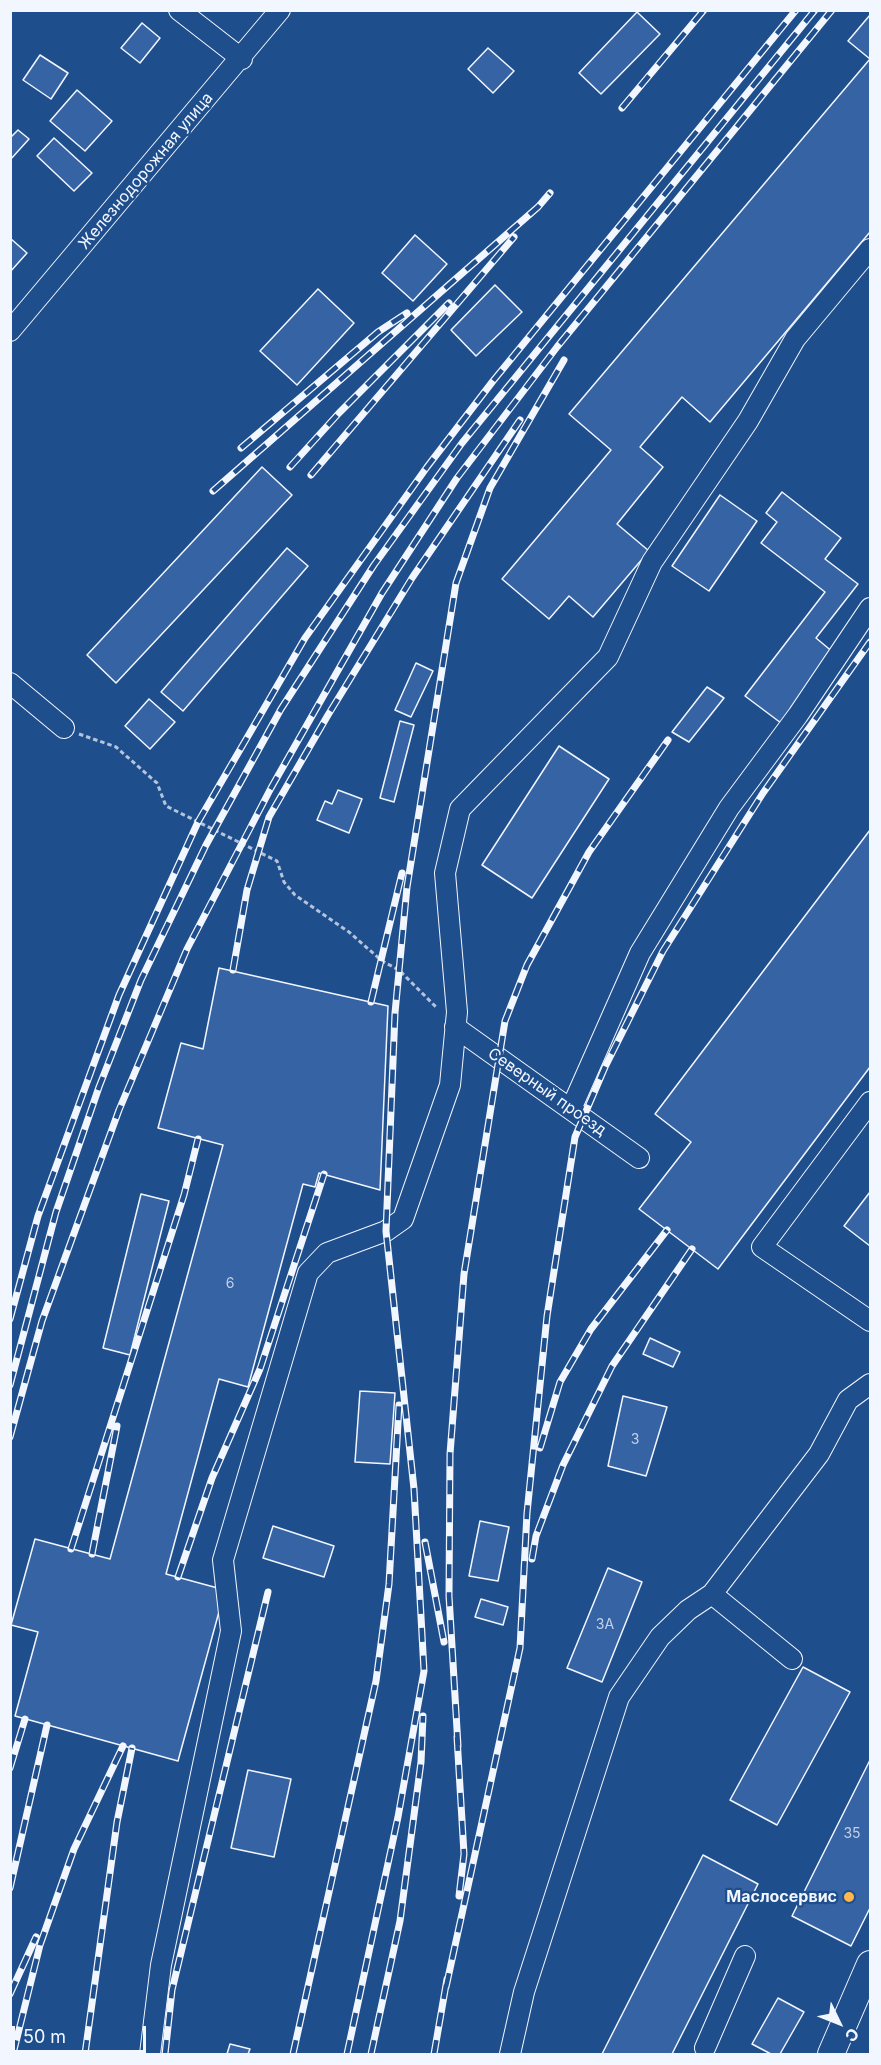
<!DOCTYPE html>
<meta charset="utf-8">
<style>
body{margin:0}
#map{position:relative;width:881px;height:2065px;overflow:hidden;background:#1f4e8c;font-family:Inter,sans-serif}
canvas{display:block}
.frame{position:absolute;inset:0;border:12px solid #f2f6ff;pointer-events:none}
.north{position:absolute;left:809px;top:1993px;width:60px;height:60px;-webkit-text-stroke:4px #1f4e8c;paint-order:stroke;rotate:133deg;font-size:16px;font-weight:700;line-height:24px;text-align:center;color:#f2f6ff}
.north::after{content:'';display:block;margin:auto;width:21px;height:27px;background:#f2f6ff;clip-path:polygon(50% 0,100% 100%,50% 72%,0 100%)}
.scale{position:absolute;left:12px;top:2026px;width:134px;height:27px;box-sizing:border-box;border:3px solid #f2f6ff;border-top:0;padding-left:8px;font-size:18px;line-height:21px;white-space:nowrap;color:#f2f6ff;-webkit-text-stroke:4px #1f4e8c;paint-order:stroke}
</style>
<div id="map">
<canvas width="881" height="2065"></canvas>
<div class="frame"></div>
<div class="north">С</div>
<div class="scale">50 m</div>
</div>
<script>
const c = document.querySelector('canvas').getContext('2d');
c.lineJoin = 'round';
function fill(path, color) { c.fillStyle = color; c.fill(path, 'evenodd'); }
const poly = rows => new Path2D(rows.map(r => 'M' + r).join(''));
function strokePath(path, color, width, dash) { c.strokeStyle = color; c.lineWidth = width; c.lineCap = dash ? 'butt' : 'round'; c.setLineDash(dash || []); c.stroke(path); }
function label(font, color, halo, rows, align = 'center') {
  c.font = font + ' Inter,sans-serif'; c.lineWidth = 4.5; c.setLineDash([]); c.textBaseline = 'middle'; c.strokeStyle = halo; c.fillStyle = color; for (const [text, x, y, turn = 0] of rows) {
    c.save(); c.translate(x, y); c.rotate((+turn || 0) * Math.PI / 180); c.textAlign = isNaN(turn) ? turn : align; if (halo) c.strokeText(text, 0, 0); c.fillText(text, 0, 0); c.restore();
  }
}
const building = poly([
 [637,12,660,34,601,94,579,73,637,12],
 [870,15,870,232,710,422,682,397,640,447,663,467,617,524,649,551,593,617,569,596,549,619,502,579,611,450,569,414,870,59,848,41,870,15],
 [142,23,160,38,140,63,121,48,142,23],
 [488,48,514,71,493,93,468,69,488,48],
 [40,55,68,73,51,99,23,80,40,55],
 [77,90,112,121,85,151,50,121,77,90],
 [18,130,29,139,10,160,10,138,18,130],
 [54,138,92,173,74,191,37,156,54,138],
 [415,235,447,264,413,301,382,273,415,235],
 [10,238,27,253,10,272,10,238],
 [495,285,522,312,476,356,451,330,495,285],
 [318,289,354,323,297,385,260,351,318,289],
 [262,467,292,495,116,683,87,655,262,467],
 [782,492,841,538,825,559,858,584,816,638,834,653,781,723,745,696,825,592,761,543,777,522,766,513,782,492],
 [720,495,757,521,709,591,672,566,720,495],
 [287,548,308,566,183,711,161,692,287,548],
 [416,663,433,671,411,717,395,710,416,663],
 [707,687,724,698,689,742,672,732,707,687],
 [149,699,175,722,150,749,125,726,149,699],
 [400,721,414,725,394,802,380,798,400,721],
 [559,746,609,779,532,898,482,865,559,746],
 [338,790,362,799,349,833,317,820,325,801,332,804,338,790],
 [870,830,870,1067,718,1269,639,1209,691,1142,655,1114,870,830],
 [219,968,388,1006,380,1190,319,1173,315,1187,303,1184,248,1387,219,1379,166,1574,225,1590,178,1761,15,1716,38,1632,11,1625,35,1539,110,1559,223,1145,158,1128,181,1043,203,1049,219,968],
 [870,1192,870,1246,844,1226,870,1192],
 [141,1194,169,1201,130,1355,103,1348,141,1194],
 [650,1338,680,1352,673,1367,643,1354,650,1338],
 [360,1391,395,1393,390,1464,355,1462,360,1391],
 [623,1396,667,1407,646,1476,608,1466,623,1396],
 [480,1521,509,1527,498,1581,469,1576,480,1521],
 [273,1526,334,1546,324,1577,263,1558,273,1526],
 [608,1568,642,1582,602,1682,567,1668,608,1568],
 [481,1599,508,1607,503,1625,475,1617,481,1599],
 [803,1667,850,1692,777,1825,730,1800,803,1667],
 [870,1760,870,1908,851,1946,792,1916,870,1760],
 [248,1770,291,1779,274,1857,231,1848,248,1770],
 [703,1855,758,1884,672,2054,602,2054,703,1855],
 [778,1998,804,2012,780,2054,771,2054,752,2044,778,1998],
 [230,2044,250,2049,248,2054,227,2054,230,2044]
]);
fill(building, '#3563a3');
strokePath(building, '#f2f6ff', 1.5);
const minor = poly([
 [179,10,242,59],
 [10,331,280,10],
 [10,683,64,728],
 [455,1027,639,1158],
 [870,1102,762,1247,870,1321],
 [571,1109,640,953,729,808,798,715,870,608],
 [792,1659,712,1594,819,1454,848,1400,870,1384],
 [705,2048,745,1956],
 [150,2054,161,1965,231,1631,223,1560,308,1273,327,1253,386,1231,403,1219,450,1085,457,1012,445,873,460,809,608,657,652,562,748,421,795,339,870,249],
 [510,2054,524,1992,619,1697,660,1637,688,1610,712,1594]
]);
const major = poly([
 [831,2054,870,1964]
]);
strokePath(minor, '#f2f6ff', 22);
strokePath(major, '#f2f6ff', 28);
strokePath(poly([
 [79,734,116,747,157,783,166,806,277,861,284,882,295,895,349,932,382,961,399,970,437,1008]
]), '#b3c4dc', 3, [4.5, 3]);
strokePath(minor, '#1f4e8c', 20);
strokePath(major, '#1f4e8c', 26);
const rail = poly([
 [622,108,704,10],
 [241,448,378,332,407,313],
 [290,467,339,413,449,303],
 [311,475,514,237],
 [213,491,538,207,550,193],
 [233,970,247,890,269,817,328,715,412,578,520,420],
 [371,1002,402,873],
 [10,1319,38,1216,119,995,198,822,305,638,427,467,493,381,796,10],
 [10,1385,56,1212,99,1087,141,980,206,845,281,709,374,565,462,443,815,10],
 [10,1437,42,1321,119,1110,187,949,271,788,382,593,457,478,557,347,832,10],
 [540,1448,560,1382,591,1329,667,1230],
 [425,1542,444,1642],
 [71,1549,184,1195,198,1139],
 [92,1554,117,1426],
 [532,1559,536,1536,563,1465,612,1366,692,1249],
 [178,1577,212,1478,260,1369,324,1174],
 [457,1737,464,1854,459,1896],
 [458,1746,449,1596,450,1454,464,1274,505,1021,527,965,589,852,668,740],
 [10,1768,25,1719],
 [10,1888,47,1725],
 [446,1987,520,1648,527,1513,547,1316,575,1137,605,1067,663,951,763,793,870,642],
 [10,1994,36,1937],
 [13,2054,40,1945,74,1849,123,1746],
 [85,2054,117,1822,132,1748],
 [165,2054,172,1990,268,1592],
 [293,2054,376,1681,389,1584,399,1405],
 [347,2054,398,1817,424,1671,414,1489,386,1231,395,1013,407,887,456,583,490,488,564,360],
 [371,2054,400,1921,421,1762,423,1716],
 [434,2054,447,1979]
]);
strokePath(rail, '#f2f6ff', 7);
strokePath(rail, '#1f4e8c', 4.5, [14]);
for (const [x, y, r, color] of [
 [849,1897,6,"#ffb74d"]
]) { const dot = new Path2D(); dot.arc(x, y, r, 0, 2 * Math.PI); c.fillStyle = color; c.fill(dot); strokePath(dot, '#1f4e8c', 2); }
label('14px', '#c3d1e8', null, [
 ["6",230,1284],
 ["3",635,1440],
 ["3А",605,1625],
 ["35",852,1834]
]);
label('16px', '#f2f6ff', '#1f4e8c', [
 ["Железнодорожная улица",146,171,-50],
 ["Северный проезд",547,1092,35]
]);
label('bold 16px', '#f2f6ff', '#1f4e8c', [
 ["Маслосервис",837,1897]
], 'right');
</script>
